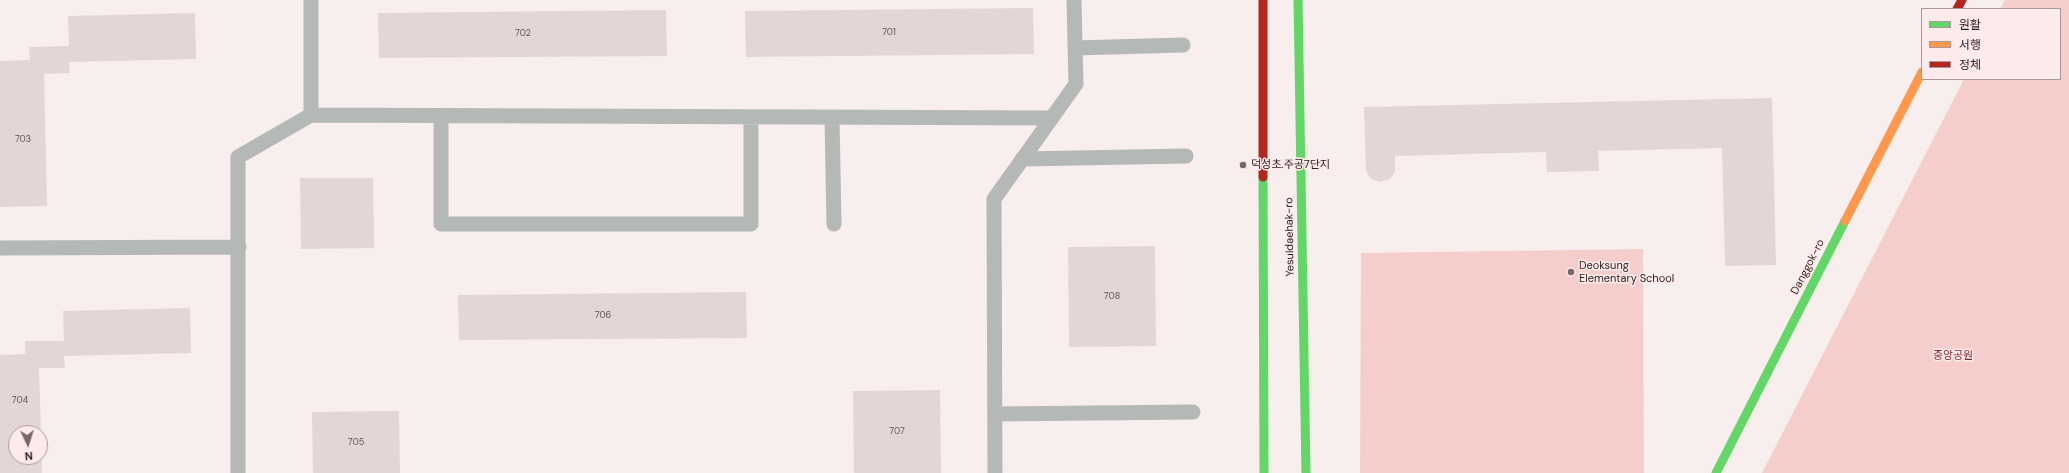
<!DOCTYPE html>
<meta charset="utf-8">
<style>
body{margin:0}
#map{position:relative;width:2069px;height:473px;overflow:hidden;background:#f8eeee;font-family:"DM Sans","Noto Sans KR",sans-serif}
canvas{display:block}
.legend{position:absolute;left:1921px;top:8px;width:140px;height:72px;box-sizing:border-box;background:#fcebea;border:1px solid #aa9a99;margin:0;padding:5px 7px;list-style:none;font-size:12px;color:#2f2020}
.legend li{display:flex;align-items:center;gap:8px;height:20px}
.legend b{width:20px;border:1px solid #aa9a99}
.north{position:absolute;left:8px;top:425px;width:40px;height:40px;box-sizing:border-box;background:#fcebea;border:1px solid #aa9a99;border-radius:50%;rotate:176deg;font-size:11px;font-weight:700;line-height:16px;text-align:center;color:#2f2020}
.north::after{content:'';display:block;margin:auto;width:14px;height:18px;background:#756868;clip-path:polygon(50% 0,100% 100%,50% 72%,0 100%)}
</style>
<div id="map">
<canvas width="2069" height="473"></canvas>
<ul class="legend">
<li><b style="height:5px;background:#63d668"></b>원활</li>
<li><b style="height:5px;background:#ff974d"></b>서행</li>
<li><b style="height:5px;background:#b3261e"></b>정체</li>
</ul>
<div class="north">N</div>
</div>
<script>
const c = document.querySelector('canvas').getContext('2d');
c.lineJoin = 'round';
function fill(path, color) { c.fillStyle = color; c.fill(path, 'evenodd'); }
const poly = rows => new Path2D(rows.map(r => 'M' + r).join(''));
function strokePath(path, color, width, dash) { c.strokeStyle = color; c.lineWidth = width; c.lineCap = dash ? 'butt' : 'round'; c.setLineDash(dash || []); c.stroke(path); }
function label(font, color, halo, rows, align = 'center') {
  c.font = font + ' "DM Sans","Noto Sans KR",sans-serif'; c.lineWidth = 3; c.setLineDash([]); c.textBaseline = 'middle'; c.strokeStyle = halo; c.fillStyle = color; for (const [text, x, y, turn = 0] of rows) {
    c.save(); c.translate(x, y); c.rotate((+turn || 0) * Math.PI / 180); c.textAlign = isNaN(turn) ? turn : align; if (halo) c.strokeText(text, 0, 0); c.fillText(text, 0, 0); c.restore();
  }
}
fill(poly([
 [2005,0,2069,0,2069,473,1762,473,1964,79,2060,79,2060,9,2000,9],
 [1643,249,1644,473,1360,473,1361,253]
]), '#f5cecc');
fill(poly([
 [1033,8,1034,54,746,57,745,11],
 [666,10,667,56,379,58,378,13],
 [195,13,196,59,69,62,70,73,44,74,47,206,0,207,0,61,30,60,29,47,69,46,68,16],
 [1772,98,1776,265,1725,266,1722,148,1598,151,1599,171,1547,172,1546,152,1395,156,1395,171,1393,175,1390,179,1380,182,1371,179,1366,171,1364,107],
 [300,178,373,178,374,248,301,249],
 [1155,246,1156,346,1069,347,1068,247],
 [746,292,747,338,459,340,458,295],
 [190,308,191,353,64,356,65,368,39,368,41,433,16,433,16,457,40,457,41,442,42,473,0,473,0,355,25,354,25,341,64,341,63,311],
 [940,390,941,473,854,473,853,391],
 [399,411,400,473,313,473,312,412]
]), '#e3d7d6');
strokePath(poly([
 [1075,48,1183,45],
 [311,115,311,0],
 [441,116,441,224,751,224,751,117],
 [832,117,834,224],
 [1022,159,1186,156],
 [0,248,239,247],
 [995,414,1193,412],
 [238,473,238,157,311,115,1052,118],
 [995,473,994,199,1076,84,1074,0]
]), '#b4b8b7', 15);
strokePath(poly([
 [1298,0,1306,473],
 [1263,177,1264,473],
 [1716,473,1845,221]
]), '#63d668', 9);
strokePath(poly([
 [1845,221,1922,72]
]), '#ff974d', 9);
strokePath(poly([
 [1263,0,1263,177],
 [1957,9,1962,0]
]), '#b3261e', 9);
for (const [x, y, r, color] of [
 [1243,165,4,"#756868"],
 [1571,272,4,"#756868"]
]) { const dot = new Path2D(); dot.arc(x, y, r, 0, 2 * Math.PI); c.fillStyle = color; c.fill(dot); strokePath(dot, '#fcebea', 1.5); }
label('9px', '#5f5150', null, [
 ["701",889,33],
 ["702",523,34],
 ["703",23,140],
 ["708",1112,297],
 ["706",603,316],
 ["704",20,401],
 ["707",897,432],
 ["705",356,443]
]);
label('11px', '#2f2020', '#fcebea', [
 ["덕성초.주공7단지",1251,165],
 ["Deoksung",1579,266],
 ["Elementary School",1579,279]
], 'left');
label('11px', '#2f2020', '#fcebea', [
 ["Yesuldaehak-ro",1290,237,-91],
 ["Danggok-ro",1808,267,-63]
]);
label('11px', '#87262b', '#fcebea', [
 ["중앙공원",1953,356]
]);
</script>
